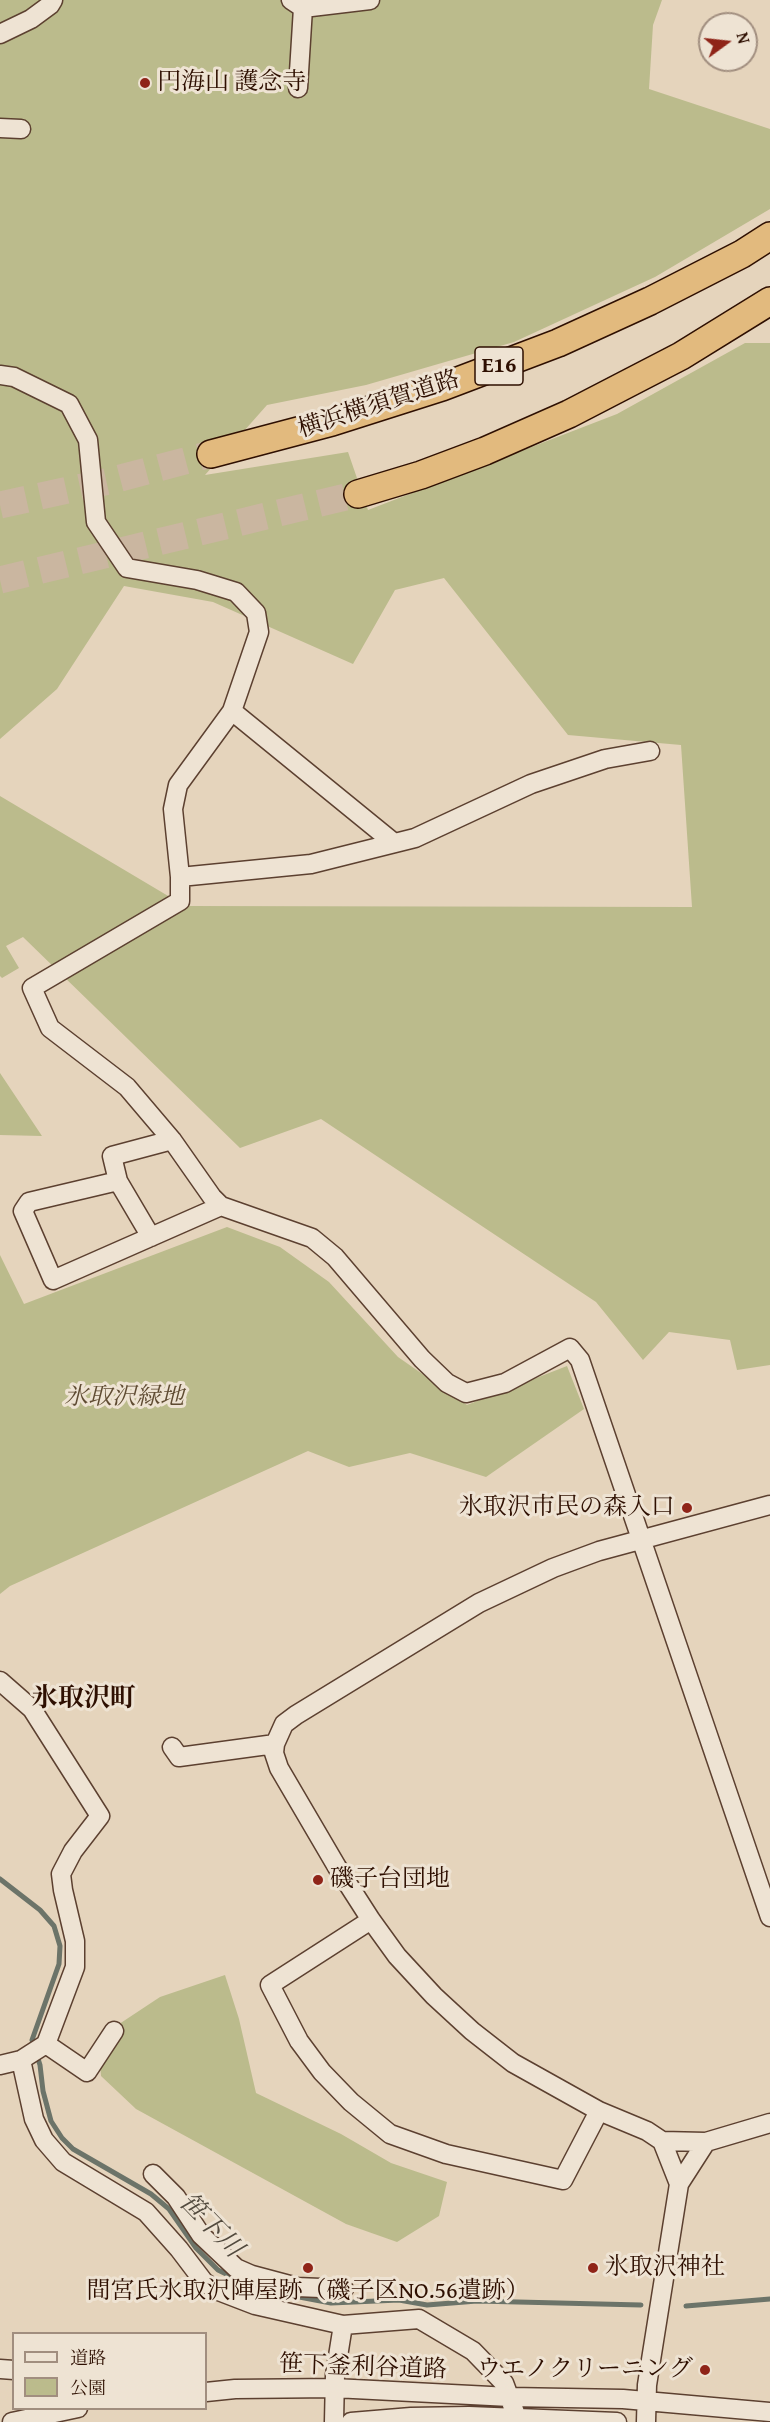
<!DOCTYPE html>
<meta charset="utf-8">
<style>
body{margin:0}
#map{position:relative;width:770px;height:2422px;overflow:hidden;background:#e5d4bc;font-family:"Gentium Book Plus","Noto Serif JP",serif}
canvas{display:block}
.legend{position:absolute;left:12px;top:2332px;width:195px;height:78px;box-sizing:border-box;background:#eee3d3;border:2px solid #a18e7f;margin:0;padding:8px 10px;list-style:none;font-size:18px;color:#2e0f01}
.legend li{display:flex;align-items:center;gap:12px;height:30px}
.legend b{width:30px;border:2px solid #a18e7f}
.north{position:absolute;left:698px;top:12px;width:60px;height:60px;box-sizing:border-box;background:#eee3d3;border:2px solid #a18e7f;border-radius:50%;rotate:75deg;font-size:16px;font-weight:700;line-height:24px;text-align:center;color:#2e0f01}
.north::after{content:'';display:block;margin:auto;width:21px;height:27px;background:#8f2418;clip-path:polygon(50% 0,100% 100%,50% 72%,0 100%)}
</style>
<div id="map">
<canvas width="770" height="2422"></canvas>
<ul class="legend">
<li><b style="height:8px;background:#eee3d3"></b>道路</li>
<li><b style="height:16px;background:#bbbb8c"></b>公園</li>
</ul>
<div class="north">N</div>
</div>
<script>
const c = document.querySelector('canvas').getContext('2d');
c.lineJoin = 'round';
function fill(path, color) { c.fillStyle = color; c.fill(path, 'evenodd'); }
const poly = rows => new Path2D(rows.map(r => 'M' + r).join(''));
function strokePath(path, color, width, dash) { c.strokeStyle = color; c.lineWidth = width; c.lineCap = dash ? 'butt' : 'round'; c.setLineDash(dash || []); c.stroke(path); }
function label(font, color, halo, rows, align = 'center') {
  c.font = font + ' "Gentium Book Plus","Noto Serif JP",serif'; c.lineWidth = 6; c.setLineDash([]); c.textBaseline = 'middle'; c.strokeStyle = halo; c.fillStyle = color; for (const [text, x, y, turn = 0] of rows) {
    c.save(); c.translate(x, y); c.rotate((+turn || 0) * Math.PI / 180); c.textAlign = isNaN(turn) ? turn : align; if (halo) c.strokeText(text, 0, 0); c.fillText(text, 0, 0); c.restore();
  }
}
fill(poly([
 [0,0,662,0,653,25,649,89,770,129,770,209,655,277,514,342,366,385,267,405,205,475,348,452,368,510,617,414,745,343,770,343,770,1365,737,1370,730,1340,669,1332,643,1360,596,1302,321,1119,240,1148,23,937,6,946,19,968,2,978,0,976,0,796,185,906,692,907,681,745,568,735,444,578,395,590,353,664,213,602,124,586,57,689,0,739],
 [0,1073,42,1136,0,1135],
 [227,1227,280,1247,329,1282,398,1357,467,1405,567,1366,584,1409,486,1477,410,1453,349,1467,308,1451,10,1586,0,1594,0,1255,24,1304],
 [225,1975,239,2019,256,2093,341,2134,391,2163,447,2182,439,2216,397,2242,346,2224,136,2109,101,2076,98,2038,160,1997]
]), '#bbbb8c');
strokePath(poly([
 [0,1879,40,1910,54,1926,60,1946,59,1964,32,2040,40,2065,43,2091,51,2121,62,2138,73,2149,151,2194,169,2209,196,2248,218,2270,257,2289,331,2303,399,2300,427,2305,477,2301,641,2305],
 [686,2306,770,2299]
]), '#6c7469', 5);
strokePath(poly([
 [0,505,109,481,211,454],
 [0,580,358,494]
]), '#cab6a0', 27, [27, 14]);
const minor = poly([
 [291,0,303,8,370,0],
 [0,34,31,19,50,5,53,0],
 [298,88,303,8],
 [0,128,21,129],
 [0,375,14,377,69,404,88,440,96,522,127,568,197,580,236,592,256,613,259,632,232,711,178,785,173,809,180,877,180,901,32,988,50,1028,127,1087,172,1140,212,1197,221,1206,312,1238,335,1257,422,1359,447,1383,466,1393,505,1383,570,1348,580,1360,770,1917],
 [232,711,394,843],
 [180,877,311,864,415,838,531,784,605,759,650,751],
 [118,1181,29,1202,23,1211,53,1280,221,1206],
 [151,1237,118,1181,112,1156,172,1140],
 [770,1505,599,1551,553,1568,479,1603,296,1715,284,1724,275,1744,274,1753,279,1768,337,1867,371,1920,397,1956,434,1996,472,2031,513,2063,599,2111,647,2131,662,2141,706,2142,770,2123],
 [0,1681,32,1709,100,1816,73,1851,61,1874,63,1890,75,1941,75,1967,46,2044,21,2060,0,2065],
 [172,1747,179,1757,275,1744],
 [371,1920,270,1985,299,2041,322,2072,351,2102,390,2134,446,2154,563,2180,599,2111],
 [46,2044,87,2072,114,2031],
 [21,2060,34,2119,44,2140,63,2162,146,2212,179,2249,204,2282,216,2290,255,2305,343,2325,419,2319,473,2351,504,2383,517,2418],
 [662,2141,679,2184],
 [153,2174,176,2197,201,2235,236,2268,252,2275,297,2287,344,2289],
 [0,2369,14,2370],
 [206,2392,235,2389,334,2388,510,2397,623,2399,770,2412],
 [12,2422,78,2408],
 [334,2422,335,2375,343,2325],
 [351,2422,411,2417,469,2416,617,2422],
 [646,2422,647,2385,679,2184,706,2142]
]);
const highway = poly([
 [211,454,332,422,442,387,558,343,650,301,742,254,770,236],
 [358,494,421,475,485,451,569,414,681,356,770,301]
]);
strokePath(minor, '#5c4030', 21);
strokePath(highway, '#2e0f01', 30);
strokePath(minor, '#eee3d3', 18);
strokePath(highway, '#e2ba7e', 27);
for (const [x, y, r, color] of [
 [145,83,6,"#8f2418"],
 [687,1508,6,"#8f2418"],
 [318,1880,6,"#8f2418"],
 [308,2268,6,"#8f2418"],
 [593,2268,6,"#8f2418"],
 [705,2370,6,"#8f2418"]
]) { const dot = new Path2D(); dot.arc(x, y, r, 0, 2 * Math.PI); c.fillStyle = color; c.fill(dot); strokePath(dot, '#eee3d3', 2); }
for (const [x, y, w] of [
 [499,366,48]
]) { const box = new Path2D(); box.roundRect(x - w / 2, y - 19, w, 38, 4.5); c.fillStyle = '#eee3d3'; c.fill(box); strokePath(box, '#2e0f01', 1.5); }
label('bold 22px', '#2e0f01', null, [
 ["E16",499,366]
]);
label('24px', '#2e0f01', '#eee3d3', [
 ["円海山 護念寺",157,83],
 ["氷取沢市民の森入口",675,1508,"right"],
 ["磯子台団地",330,1880],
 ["氷取沢神社",605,2268],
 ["間宮氏氷取沢陣屋跡（磯子区NO.56遺跡）",308,2292,"center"],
 ["ウエノクリーニング",693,2370,"right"]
], 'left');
label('24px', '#2e0f01', '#eee3d3', [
 ["横浜横須賀道路",379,405,-18],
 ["笹下釜利谷道路",363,2368,2]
]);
label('italic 24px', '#5f4b32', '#eee3d3', [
 ["氷取沢緑地",124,1398]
]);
label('bold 26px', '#2e0f01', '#eee3d3', [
 ["氷取沢町",84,1699]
]);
label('italic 26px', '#524a3e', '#eee3d3', [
 ["笹下川",210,2226,46]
]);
</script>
